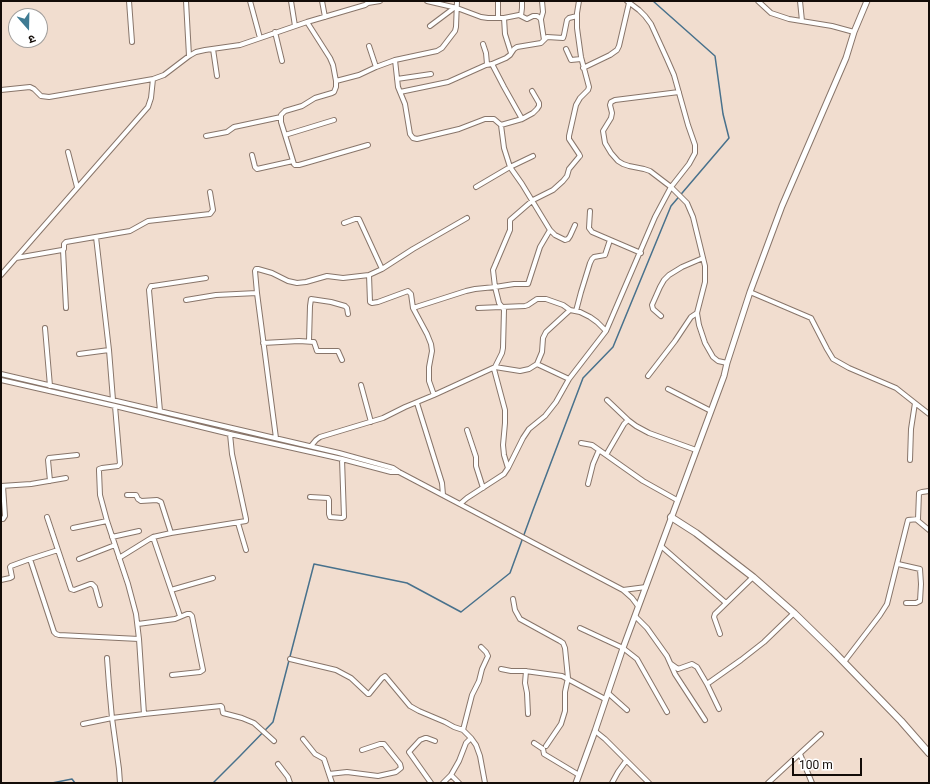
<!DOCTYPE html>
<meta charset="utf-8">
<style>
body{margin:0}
#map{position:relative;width:930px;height:784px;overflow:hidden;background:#f1ddcf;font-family:Roboto,"Noto Sans Devanagari",sans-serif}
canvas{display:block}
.frame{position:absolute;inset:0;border:2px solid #130c08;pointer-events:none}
.north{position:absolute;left:8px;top:8px;width:40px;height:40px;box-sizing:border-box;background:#fff;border:1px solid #a19e9c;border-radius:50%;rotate:160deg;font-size:11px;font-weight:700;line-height:16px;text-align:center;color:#130c08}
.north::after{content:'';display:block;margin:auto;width:14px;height:18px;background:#3f7b93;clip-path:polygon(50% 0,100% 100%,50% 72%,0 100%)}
.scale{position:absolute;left:792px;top:758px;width:70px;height:18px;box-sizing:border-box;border:2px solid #130c08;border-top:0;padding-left:5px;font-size:12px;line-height:14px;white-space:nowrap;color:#130c08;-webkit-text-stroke:3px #fff;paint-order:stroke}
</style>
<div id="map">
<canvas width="930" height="784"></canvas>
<div class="frame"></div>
<div class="north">उ</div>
<div class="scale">100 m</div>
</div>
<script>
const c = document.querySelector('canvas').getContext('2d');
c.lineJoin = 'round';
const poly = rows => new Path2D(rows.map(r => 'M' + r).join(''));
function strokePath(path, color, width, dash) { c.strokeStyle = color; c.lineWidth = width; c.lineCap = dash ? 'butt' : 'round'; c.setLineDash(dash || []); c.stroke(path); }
strokePath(poly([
 [52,783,72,779,75,783],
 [213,783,240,756,273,722,314,564,407,583,461,612,510,573,533,510,583,378,613,347,671,206,729,138,723,114,715,56,653,1]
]), '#48718c', 1.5);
const minor = poly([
 [129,1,132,42],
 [186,1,189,56],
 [250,1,260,38],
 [291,1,295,26],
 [322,1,325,17],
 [427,1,457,8,481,17,488,18,504,18,519,15,527,19,533,16,537,16,540,18,541,20,544,40],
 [498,1,498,18],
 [758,1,771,13,789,19,832,26,854,32],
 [800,1,802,21],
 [368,3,380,1],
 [521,16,522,8,522,1],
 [504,18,505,34,511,53],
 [541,19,543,12,542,1],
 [307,22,330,58,333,65,336,81,336,87,334,92,332,93,315,98,302,106,285,111,281,115,281,122,294,164,295,165,299,165,368,145],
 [430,26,454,8],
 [275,32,282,61],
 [483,44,486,53,487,64],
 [369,46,376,67],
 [213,49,217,76],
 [566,49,571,60,581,59],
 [395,60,398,87,405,104,410,134,413,138,417,139,459,129,485,119,494,119,501,125,504,148,510,167,522,184,550,230,555,235,565,240,568,239,570,236,575,225],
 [492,64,504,87,522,119,533,113,537,109,539,106,539,103,532,91],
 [583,68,610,55,617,50,619,46,629,3],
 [397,79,431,74],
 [336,81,359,75,376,67,395,60,437,51,442,48,455,31,456,27,457,1],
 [1,90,30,87,34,89,41,96,49,97,153,79,164,75,189,56,196,52,205,50,240,45,307,22,365,5,368,3,368,1],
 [400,92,448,82,486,65,492,64,506,58,510,55,514,49,517,47,541,43,547,37,563,38,564,35,567,20,569,18,577,16],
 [679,92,615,100,611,102,610,105,612,113,611,118,603,131,605,143,611,153,618,161,623,164,629,166,644,169,650,171,671,187,687,203,693,217,705,266,705,282,697,313,699,325,705,343,713,357,718,361,727,363],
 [501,125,522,119],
 [285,135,334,120],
 [206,136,227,132,234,127,281,117],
 [68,152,77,187],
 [252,155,255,167,257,169,293,161],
 [476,187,510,167,533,156],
 [590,211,589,228,592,232,641,253],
 [96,237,109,350,113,400],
 [63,250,66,308],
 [16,258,62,250,64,249,64,244,66,242,130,231,148,221,210,214,213,210,210,192],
 [382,269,413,249,467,218],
 [1,275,148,107,151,98,153,79],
 [369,275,370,302,372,303,378,302,408,291,411,294,413,308],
 [750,292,811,318,827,349,833,359,849,368,896,388,915,403,911,429,910,460],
 [257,293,255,271,256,269,258,269,272,273,288,281,297,283,306,282,327,276,343,278,369,275,382,269,359,219,355,219,344,223],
 [186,300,216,295,257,293,276,438],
 [478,308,525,306,528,305,537,299,546,299,563,305,570,310,580,312,590,317,597,322,606,331],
 [576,311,581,292,590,263,592,259,594,257,605,255,610,240],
 [661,316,653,309,652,305,660,287,664,280,669,275,682,267,703,258],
 [45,328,50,386],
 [309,341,310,306,311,299,331,302,345,306,347,308,348,314],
 [263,343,299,341,314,342,317,351,338,351,342,360],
 [79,354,109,350],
 [537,364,542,352,543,338,546,332,570,310],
 [1,374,339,453,393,468,399,472,623,590,632,598,638,606],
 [648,376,675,341,691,317,697,313],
 [569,379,537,364,529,369,520,371,495,367,434,395,429,381,429,367,432,351,431,344,427,334,413,308,466,291,475,289,495,287,493,270,510,230,510,220,533,200,553,190,563,181,567,176,569,169,579,157,580,156,579,154,569,139,569,136,576,105,580,98,588,90,589,87,581,57,577,28,577,13,579,1],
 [1,380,115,406,230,434,342,459,391,472,399,472],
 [361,385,371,422],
 [668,389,711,411],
 [607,400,628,420],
 [417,403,442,483,443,495],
 [915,403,929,414],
 [115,406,120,464,118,466,102,468,99,469,99,471,100,495,107,521,128,584,136,614,139,639,144,714,221,706,222,707,223,713,242,718,254,723,274,741],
 [160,411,149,290,151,286,153,286,206,278],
 [467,430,476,457,476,466,483,488],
 [581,443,592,445,643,481,677,500],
 [311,446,316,440,320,437,383,418,405,407,434,395],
 [606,455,624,424,628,420,636,426,649,433,696,450],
 [508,468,504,455,503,445,505,423,505,410,494,369,502,353,503,348,504,310,503,308,499,303,495,287,514,284,528,284,540,247,550,230],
 [50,481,48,460,49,458,77,455],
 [588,484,593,464,599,450],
 [1,486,31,484,66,478],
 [127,495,136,495,138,499,141,501,157,500,161,502,171,533],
 [310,497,328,498,329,500,329,514,330,517,342,518,344,517,342,459],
 [460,504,467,498,504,474,508,468,523,438,529,429,545,416,556,402,569,379,606,331,655,217,671,187,689,164,695,153,695,145,688,125,674,75,667,59,651,24,645,16,639,10,627,1],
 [47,517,58,550],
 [1,519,3,519,5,516,3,486],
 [917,520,929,530],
 [238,523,246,550],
 [73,528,107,521],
 [112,537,139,531],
 [153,537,171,533,246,521,246,519,232,454,230,434],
 [661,546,726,603],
 [119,558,148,540,153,537,180,616],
 [79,559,115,545],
 [898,564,920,569,921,584,920,601,916,603,906,603],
 [1,580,10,578,12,577,10,567,11,566,30,559],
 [171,590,213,578],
 [623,590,646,587],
 [513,599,515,610,520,619,560,641,563,643,565,648,568,678,565,692,565,711,561,724,546,746],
 [100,605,95,587,92,584,90,584,74,590,71,589,58,550,30,559,54,632,56,634,59,635,139,639],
 [635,616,647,628,667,656,675,674,705,720],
 [138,624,175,619,187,614,190,614,192,616,203,670,200,672,172,675],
 [580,628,623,648,637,659,667,712],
 [720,634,714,617,715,614,753,577],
 [107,658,109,685,112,718,119,769,120,783],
 [290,659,336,670,351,678,368,694,369,694,382,678,385,676,410,706,419,711,445,722,454,727,463,730,471,738],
 [844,662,880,615,887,604,908,520,918,519,919,493,922,492,929,491],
 [671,664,678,669,692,664,697,667,707,684,719,709],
 [501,669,511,671,525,671,562,676,605,699],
 [526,671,525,683,527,693,528,714],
 [707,684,741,660,764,642,794,613],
 [608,693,627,710],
 [83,724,112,718,144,714],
 [463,730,472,695,479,681,482,669,488,656,486,652,481,647],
 [595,731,605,739,649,783],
 [303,739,315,754,324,759,332,783],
 [534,743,543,749,544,754,579,775],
 [800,754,812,783],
 [278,764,288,777,290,783],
 [329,774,347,772,378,776,396,772,401,768,400,764,384,744,380,744,362,750],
 [451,775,459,761,466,743,471,738,476,745,480,756,485,783],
 [431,783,409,752,420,740,425,738,427,738,435,741],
 [443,783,451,775,459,783],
 [612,783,618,772,626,761],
 [768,783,821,734]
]);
const tertiary = poly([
 [576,783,595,731,623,648,724,376,727,363,750,292,782,206,846,58,854,32,867,1]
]);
const secondary = poly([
 [671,517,696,533,753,577,794,613,833,651,901,721,929,753]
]);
strokePath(minor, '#88756a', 6);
strokePath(tertiary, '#88756a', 7);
strokePath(secondary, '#88756a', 8);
strokePath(minor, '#fff', 4);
strokePath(tertiary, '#fff', 5);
strokePath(secondary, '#fff', 6);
</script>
